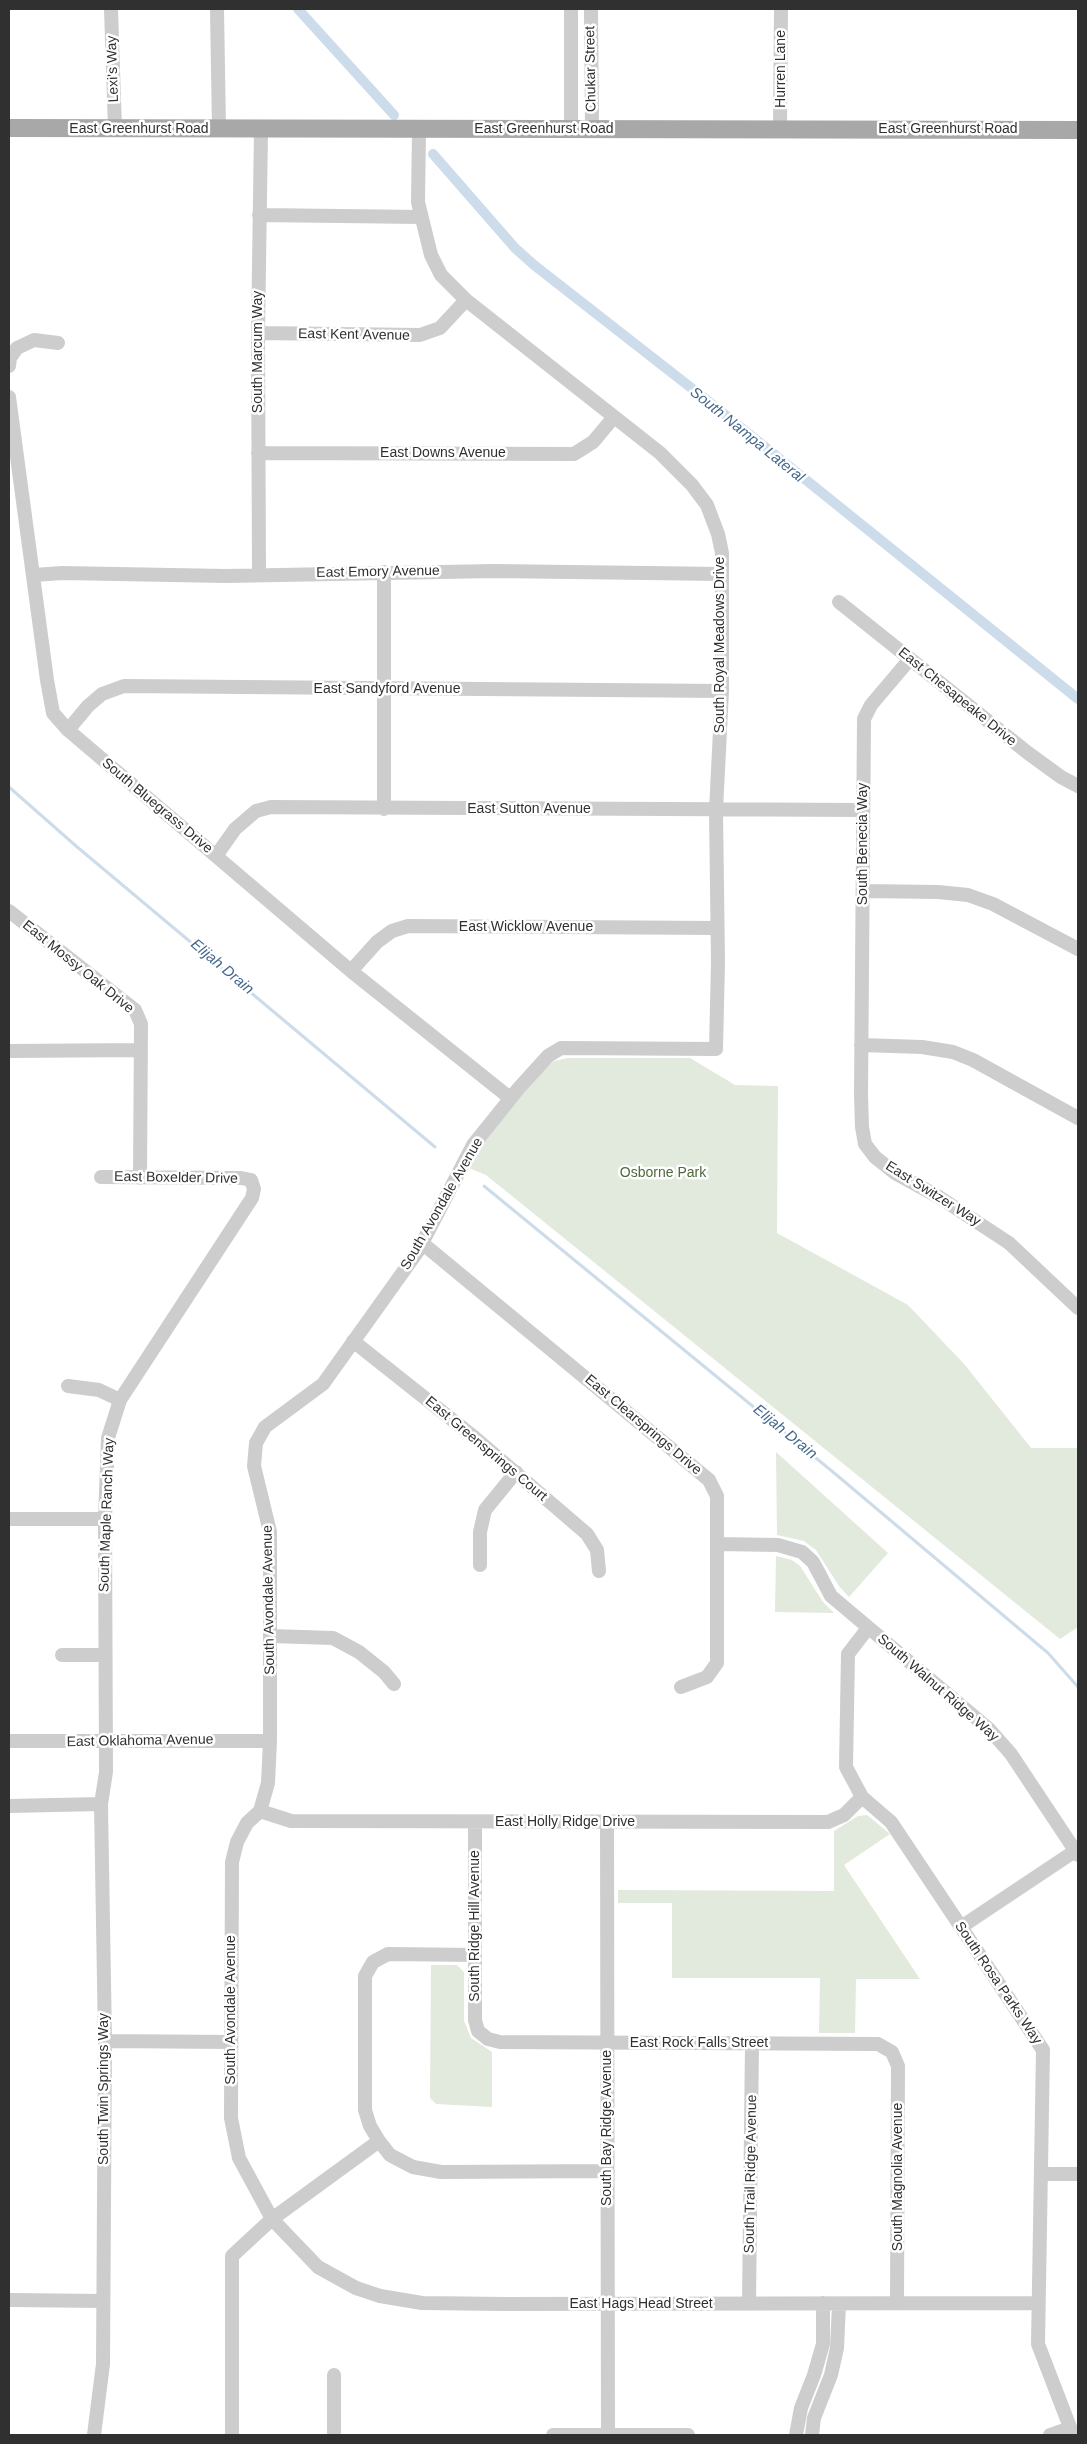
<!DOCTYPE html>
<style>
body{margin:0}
#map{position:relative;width:1087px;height:2444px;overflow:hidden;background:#fff;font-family:Helvetica,sans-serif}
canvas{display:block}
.frame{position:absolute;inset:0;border:10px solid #303030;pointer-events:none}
</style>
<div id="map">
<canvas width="1087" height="2444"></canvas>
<div class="frame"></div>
</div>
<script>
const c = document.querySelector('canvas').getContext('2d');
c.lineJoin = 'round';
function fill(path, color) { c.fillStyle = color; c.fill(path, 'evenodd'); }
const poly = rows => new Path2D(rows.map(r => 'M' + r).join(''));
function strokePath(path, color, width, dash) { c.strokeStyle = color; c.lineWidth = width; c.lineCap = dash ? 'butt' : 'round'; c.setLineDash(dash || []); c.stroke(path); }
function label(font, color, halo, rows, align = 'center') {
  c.font = font + ' Helvetica,sans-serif'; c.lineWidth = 5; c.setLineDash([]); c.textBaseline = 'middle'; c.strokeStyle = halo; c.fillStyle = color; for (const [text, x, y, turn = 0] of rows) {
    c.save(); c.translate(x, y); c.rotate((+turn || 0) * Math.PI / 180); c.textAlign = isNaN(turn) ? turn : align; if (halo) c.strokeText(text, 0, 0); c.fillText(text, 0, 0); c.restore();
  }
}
fill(poly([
 [568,1058,690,1058,735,1085,778,1086,777,1233,908,1305,965,1365,1031,1448,1078,1448,1078,1627,1060,1639,486,1175,469,1168,486,1139,544,1069,554,1061],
 [776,1452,888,1553,849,1597,839,1586,816,1550,804,1541,777,1535],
 [776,1556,792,1560,800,1566,823,1602,834,1613,775,1612],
 [867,1815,890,1834,844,1865,920,1979,856,1979,855,2033,819,2033,820,1978,672,1978,672,1903,618,1903,618,1890,834,1891,834,1831,858,1816],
 [431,1965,457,1965,464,1972,464,2021,471,2038,492,2052,492,2107,436,2104,430,2098]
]), '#e2e9dd');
strokePath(poly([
 [9,787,76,846,435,1147],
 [484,1186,833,1472,1048,1653,1078,1687]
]), '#cddcea', 3);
strokePath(poly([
 [298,9,394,115],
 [433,154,515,248,534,265,708,401,1078,699]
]), '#cddcea', 10);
strokePath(poly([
 [111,9,115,129],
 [217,9,219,129],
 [571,9,571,129],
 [591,9,592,129],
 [780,129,781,9],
 [419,130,418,202,431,255,441,275,466,300,660,453,692,485,707,505,718,534,722,553,722,691,716,810,718,962,716,1049,561,1048,548,1056,519,1088,473,1145,418,1251,323,1384,265,1427,256,1443,254,1466,270,1532,270,1741,268,1783,260,1811,247,1823,237,1842,232,1862,231,2118,239,2158,272,2219,318,2267,356,2288,380,2296,422,2303,504,2304,1038,2303],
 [259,215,421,217],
 [258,333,420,335,440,328,466,300],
 [9,366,10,358,17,348,34,340,58,343],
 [9,397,47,680,53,713,68,730,351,971,510,1098],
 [258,453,574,454,593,442,614,417],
 [259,574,258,333,261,130],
 [34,575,62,573,226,576,494,571,722,574],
 [839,602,1028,753,1061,777,1078,786],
 [910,659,871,705,864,719,861,1095,862,1127,865,1144,875,1157,895,1173,939,1197,1009,1243,1078,1308],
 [68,730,88,706,102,694,124,686,722,691],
 [384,809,384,572],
 [216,856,235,829,256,811,271,807,862,810],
 [864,891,938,892,968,895,993,904,1078,949],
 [9,911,135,1010,141,1024,140,1178],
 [351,971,377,942,392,931,408,926,717,928],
 [861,1045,922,1047,953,1052,973,1060,1078,1118],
 [9,1051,141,1050],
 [422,1243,709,1480,717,1496,717,1663,707,1677,681,1687],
 [353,1341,474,1437,587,1534,597,1550,599,1571],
 [68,1386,99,1390,120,1400],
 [9,1519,105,1519],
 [718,1544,778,1545,802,1552,813,1562,831,1596,989,1729,1011,1754,1078,1855],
 [480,1565,480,1532,485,1510,516,1472],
 [868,1628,848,1654,846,1767,862,1797,891,1822,1043,2050,1038,2344,1073,2435],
 [271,1636,333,1638,359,1652,384,1672,394,1684],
 [62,1655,105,1655],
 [9,1741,270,1741],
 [9,1806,101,1804],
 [260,1811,291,1821,828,1822,844,1815,862,1797],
 [475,1822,475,2020,478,2031,488,2039,500,2042,878,2044,892,2052,898,2066,897,2303],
 [607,1822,608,2435],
 [961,1927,1078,1849],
 [475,1955,388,1954,373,1962,365,1976,365,2110,370,2126,379,2141,390,2155,413,2167,441,2172,608,2171],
 [105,2041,231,2042],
 [1041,2174,1078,2174],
 [9,2300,103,2301],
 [749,2304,752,2043],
 [94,2435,103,2364,105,2041,101,1804,106,1772,105,1519,108,1438,120,1400,252,1198,254,1189,251,1180,241,1178,101,1177],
 [232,2435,232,2256,272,2219,379,2141],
 [334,2435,334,2375],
 [553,2435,688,2435],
 [796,2435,801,2408,814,2375,823,2344,823,2303],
 [812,2435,814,2418,831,2375,837,2348,839,2304],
 [1050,2435,1070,2428]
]), '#cdcdcd', 14);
strokePath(poly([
 [9,128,1078,130]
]), '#a8a8a8', 18);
label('14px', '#303030', '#fff', [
 ["Lexi's Way",113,69,-92],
 ["Chukar Street",591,69,-91],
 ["Hurren Lane",781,69,-90],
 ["East Greenhurst Road",139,129],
 ["East Greenhurst Road",544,129],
 ["East Greenhurst Road",948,129],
 ["East Kent Avenue",354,335,1],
 ["South Marcum Way",258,352,-90],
 ["East Downs Avenue",443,453],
 ["East Emory Avenue",378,572,-1],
 ["South Royal Meadows Drive",720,645,-90],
 ["East Sandyford Avenue",387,689],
 ["East Chesapeake Drive",957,697,39],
 ["South Bluegrass Drive",157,806,40],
 ["East Sutton Avenue",529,809],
 ["South Benecia Way",863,844,-90],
 ["East Wicklow Avenue",526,927],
 ["East Mossy Oak Drive",78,967,39],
 ["East Boxelder Drive",176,1178,1],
 ["East Switzer Way",933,1194,32],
 ["South Avondale Avenue",442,1204,-60],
 ["East Clearsprings Drive",643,1425,40],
 ["East Greensprings Court",486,1449,40],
 ["South Maple Ranch Way",107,1515,-88],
 ["South Avondale Avenue",269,1600,-91],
 ["South Walnut Ridge Way",938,1688,41],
 ["East Oklahoma Avenue",140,1741,-1],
 ["East Holly Ridge Drive",565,1822],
 ["South Ridge Hill Avenue",475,1926,-90],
 ["South Rosa Parks Way",998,1983,56],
 ["South Avondale Avenue",231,2010,-90],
 ["East Rock Falls Street",699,2043],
 ["South Twin Springs Way",104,2089,-90],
 ["South Bay Ridge Avenue",607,2128,-90],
 ["South Trail Ridge Avenue",751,2174,-89],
 ["South Magnolia Avenue",898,2177,-90],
 ["East Hags Head Street",641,2304]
]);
label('14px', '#4f6940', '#fff', [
 ["Osborne Park",663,1173]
]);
label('italic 15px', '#43688d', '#fff', [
 ["South Nampa Lateral",747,435,39],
 ["Elijah Drain",222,967,40],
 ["Elijah Drain",785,1432,39]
]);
</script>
